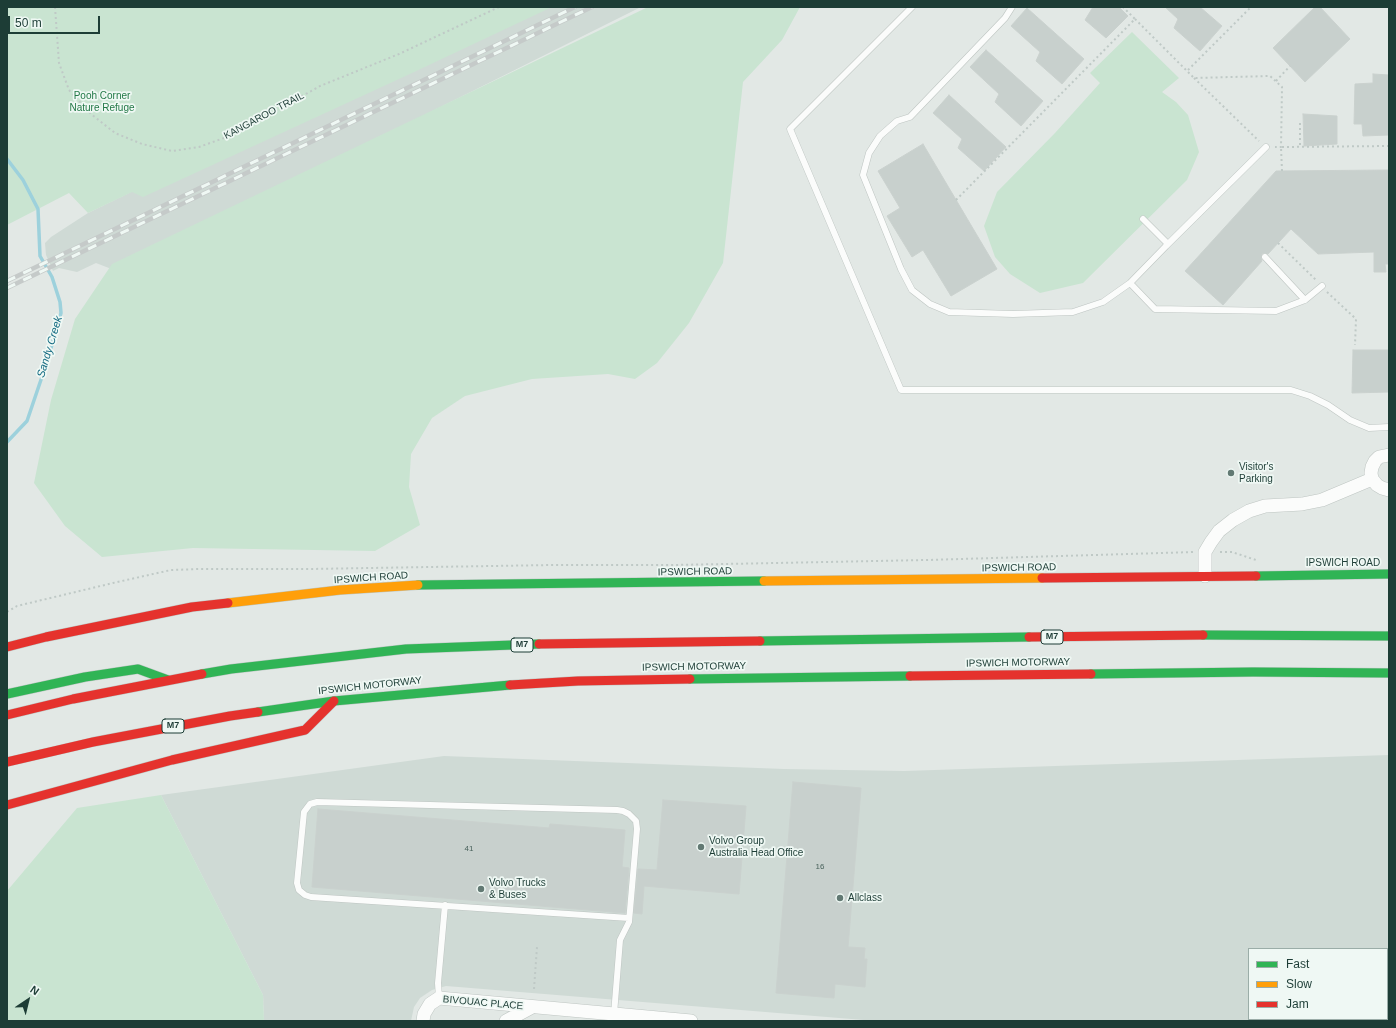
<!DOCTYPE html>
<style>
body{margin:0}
#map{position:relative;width:1396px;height:1028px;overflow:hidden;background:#e2e8e5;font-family:Arial,sans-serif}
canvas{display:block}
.frame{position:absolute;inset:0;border:8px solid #1d3d36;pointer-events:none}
.legend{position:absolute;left:1248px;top:948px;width:140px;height:72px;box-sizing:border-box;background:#eff8f4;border:1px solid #9bada8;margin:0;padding:5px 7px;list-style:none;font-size:12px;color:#1d3d36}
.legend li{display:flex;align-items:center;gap:8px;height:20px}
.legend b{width:20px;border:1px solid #9bada8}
.north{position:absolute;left:8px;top:980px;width:40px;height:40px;-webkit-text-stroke:3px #eff8f4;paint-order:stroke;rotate:35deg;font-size:11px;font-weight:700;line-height:16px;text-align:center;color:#1d3d36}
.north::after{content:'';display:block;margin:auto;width:14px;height:18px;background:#1d3d36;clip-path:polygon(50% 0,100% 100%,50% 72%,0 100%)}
.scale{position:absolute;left:8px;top:16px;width:92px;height:18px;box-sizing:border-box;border:2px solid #1d3d36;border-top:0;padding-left:5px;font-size:12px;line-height:14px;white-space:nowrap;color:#1d3d36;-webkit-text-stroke:3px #eff8f4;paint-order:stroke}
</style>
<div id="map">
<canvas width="1396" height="1028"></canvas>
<div class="frame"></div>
<ul class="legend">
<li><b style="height:5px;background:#30b455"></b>Fast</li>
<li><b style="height:5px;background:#ff9f0a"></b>Slow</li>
<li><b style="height:5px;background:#e5322d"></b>Jam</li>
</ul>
<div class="north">N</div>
<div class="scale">50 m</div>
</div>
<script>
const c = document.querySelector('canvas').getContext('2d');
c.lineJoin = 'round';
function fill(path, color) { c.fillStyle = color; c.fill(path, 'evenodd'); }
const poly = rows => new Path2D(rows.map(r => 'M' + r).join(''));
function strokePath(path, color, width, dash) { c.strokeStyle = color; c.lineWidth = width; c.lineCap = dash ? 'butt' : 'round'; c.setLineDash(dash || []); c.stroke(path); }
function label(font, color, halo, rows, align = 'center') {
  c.font = font + ' Arial,sans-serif'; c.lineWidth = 3.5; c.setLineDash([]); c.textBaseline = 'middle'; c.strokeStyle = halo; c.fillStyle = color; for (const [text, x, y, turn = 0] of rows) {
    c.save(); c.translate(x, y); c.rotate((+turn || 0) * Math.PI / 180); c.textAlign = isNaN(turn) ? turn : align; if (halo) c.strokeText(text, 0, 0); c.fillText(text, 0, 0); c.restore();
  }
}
fill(poly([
 [510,7,641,7,114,270,96,263,77,272,59,268,53,271,46,255,45,243,51,237,88,213],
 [1389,755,1389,1021,876,1021,446,986,432,990,420,998,414,1007,411,1021,264,1021,263,995,161,795,444,756,784,769,904,771],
 [1249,949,1387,949,1387,1019,1249,1019]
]), '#cfdad5');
fill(poly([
 [7,7,552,7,412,73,143,197,132,192,88,213,69,193,7,225],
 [648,7,800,7,782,40,743,82,723,263,689,323,657,363,635,379,608,374,532,379,465,396,432,418,411,454,409,487,420,525,375,551,193,548,102,557,65,526,34,483,51,400,75,319,112,264],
 [1132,32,1179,78,1162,92,1176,102,1188,115,1199,152,1187,180,1083,283,1040,293,1010,274,995,257,984,226,997,192,1055,133,1100,83,1090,73],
 [161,795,263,995,264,1021,7,1021,7,891,77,808]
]), '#c9e4d1');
strokePath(poly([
 [7,159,23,180,38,209,40,256,52,277,60,302,61,313,47,362,27,421,7,442]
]), '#9dd1dc', 3.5);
const building = poly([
 [1093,7,1119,7,1128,16,1106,38,1085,20,1093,7],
 [1165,7,1200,7,1222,26,1200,51,1174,28,1178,19,1165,7],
 [1315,7,1320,7,1350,39,1305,82,1273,48,1315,7],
 [1027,8,1084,59,1062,84,1036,61,1040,52,1011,26,1027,8],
 [986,50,1043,101,1021,126,995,102,999,94,970,67,986,50],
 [1373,74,1389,75,1389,135,1363,136,1362,124,1354,124,1355,84,1373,83,1373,74],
 [949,95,1006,147,984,171,958,148,962,139,933,113,949,95],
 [1303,114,1337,116,1337,144,1304,146,1303,114],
 [923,144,997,269,951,296,923,250,912,257,887,216,900,208,878,171,923,144],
 [1389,170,1389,264,1385,264,1386,272,1374,272,1374,252,1318,254,1291,229,1268,254,1264,253,1262,254,1261,258,1262,261,1223,305,1185,271,1276,171,1389,170],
 [1353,350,1389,350,1389,392,1352,393,1353,350],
 [793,782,861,788,848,947,865,948,864,959,867,959,865,987,835,984,834,998,776,993,793,782],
 [663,800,746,806,739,894,644,886,642,914,634,913,638,869,657,870,663,800],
 [318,809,549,828,550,824,625,830,622,867,629,868,625,913,312,887,318,809]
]);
fill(building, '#c8d0cd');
strokePath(building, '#cad1ce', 1);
const lane = poly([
 [912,7,790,129,901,390,1291,390,1310,396,1328,405,1350,420,1369,428,1389,427],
 [1012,7,1005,18,910,117,897,121,880,136,869,153,863,175,901,269,912,290,930,304,949,312,1013,314,1073,312,1103,302,1130,283,1168,244,1143,219],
 [1166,246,1266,147],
 [1265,257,1305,300],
 [1130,283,1155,309,1276,311,1305,300,1322,286],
 [439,998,438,983,445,905],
 [614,1014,620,940,629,922,637,829,636,821,629,814,623,811,617,810,317,802,310,804,304,812,297,883,299,890,305,895,311,897,629,918]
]);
const street = poly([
 [1389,455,1379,457,1375,461,1372,467,1371,473,1372,479,1377,485,1382,488,1389,490],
 [1205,576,1205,552,1211,542,1219,531,1233,520,1249,511,1265,506,1302,504,1322,500,1372,479],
 [423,1021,424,1014,430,1004,439,998,691,1021],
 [506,1021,532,1007]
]);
const fast = poly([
 [1256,576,1389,574],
 [418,585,764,581],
 [1203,635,1389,636],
 [760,641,1029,637],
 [202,674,231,669,406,649,539,644],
 [1091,674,1253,672,1389,673],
 [690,679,910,676],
 [7,694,85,677,138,669,168,680],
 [258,712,334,701,510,685]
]);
const slow = poly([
 [764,581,1042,578],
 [228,603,340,590,418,585]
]);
const jam = poly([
 [1042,578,1256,576],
 [1029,637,1203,635],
 [539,644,760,641],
 [7,647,46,637,192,607,228,603],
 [910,676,1091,674],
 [510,685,578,681,690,679],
 [7,715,73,699,202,674],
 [7,762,93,742,230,716,258,712],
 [7,805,172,760,305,730,334,701]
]);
strokePath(lane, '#bec5c2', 7);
strokePath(street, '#bec5c2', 14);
strokePath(fast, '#bdc6c3', 10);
strokePath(slow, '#bdc6c3', 10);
strokePath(jam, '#bdc6c3', 10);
strokePath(poly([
 [55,7,59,63,69,90,91,114,115,133,142,144,172,151,199,147,235,134,320,86,399,54,499,7],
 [1135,19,1194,78,1270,76,1282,87,1281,147,1275,147],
 [1188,70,1251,7],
 [1194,78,1259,141],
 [1276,81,1290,66],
 [1300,123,1300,147],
 [1389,146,1389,136],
 [1282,171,1281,147,1389,146],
 [956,200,1135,19,1123,7],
 [1278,243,1316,280],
 [1327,292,1356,319,1355,345],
 [1220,552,1232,552,1256,560],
 [7,612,17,606,113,583,171,570,199,569,310,569,551,565,674,565,927,560,1194,552],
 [534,989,537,947]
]), '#bfc9c6', 2, [2, 3]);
strokePath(lane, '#fbfcfb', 6);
strokePath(street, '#fbfcfb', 13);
strokePath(fast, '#30b455', 9);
strokePath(slow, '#ff9f0a', 9);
strokePath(jam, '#e5322d', 9);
const rail = poly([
 [7,281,575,7],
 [7,288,592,7]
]);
strokePath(rail, '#c5cac9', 4.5);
strokePath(rail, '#eff8f4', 3, [9]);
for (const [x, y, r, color] of [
 [1231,473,4,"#627973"],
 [701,847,4,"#627973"],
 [481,889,4,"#627973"],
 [840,898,4,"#627973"]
]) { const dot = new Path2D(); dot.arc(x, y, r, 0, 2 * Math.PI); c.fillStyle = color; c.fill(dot); strokePath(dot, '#eff8f4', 1.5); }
label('8px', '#49625c', null, [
 ["41",469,849],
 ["16",820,867]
]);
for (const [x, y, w] of [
 [1052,637,22],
 [522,645,22],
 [173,726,22]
]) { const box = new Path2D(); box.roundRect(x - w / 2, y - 7, w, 14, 3); c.fillStyle = '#eff8f4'; c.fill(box); strokePath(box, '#1d3d36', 1); }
label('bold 9px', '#1d3d36', null, [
 ["M7",1052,637],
 ["M7",522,645],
 ["M7",173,726]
]);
label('10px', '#237947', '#eff8f4', [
 ["Pooh Corner",102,96],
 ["Nature Refuge",102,108]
]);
label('10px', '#1d3d36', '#eff8f4', [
 ["KANGAROO TRAIL",264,116,-28],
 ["IPSWICH ROAD",1343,563],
 ["IPSWICH ROAD",1019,568,-1],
 ["IPSWICH ROAD",695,572,-1],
 ["IPSWICH ROAD",371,578,-4],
 ["IPSWICH MOTORWAY",1018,663,-1],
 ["IPSWICH MOTORWAY",694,667,-1],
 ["IPSWICH MOTORWAY",370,686,-6],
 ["BIVOUAC PLACE",483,1003,5]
]);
label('10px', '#1d3d36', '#eff8f4', [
 ["Visitor's",1239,467],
 ["Parking",1239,479],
 ["Volvo Group",709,841],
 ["Australia Head Office",709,853],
 ["Volvo Trucks",489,883],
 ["& Buses",489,895],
 ["Allclass",848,898]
], 'left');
label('italic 11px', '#116980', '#eff8f4', [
 ["Sandy Creek",50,347,-73]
]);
</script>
